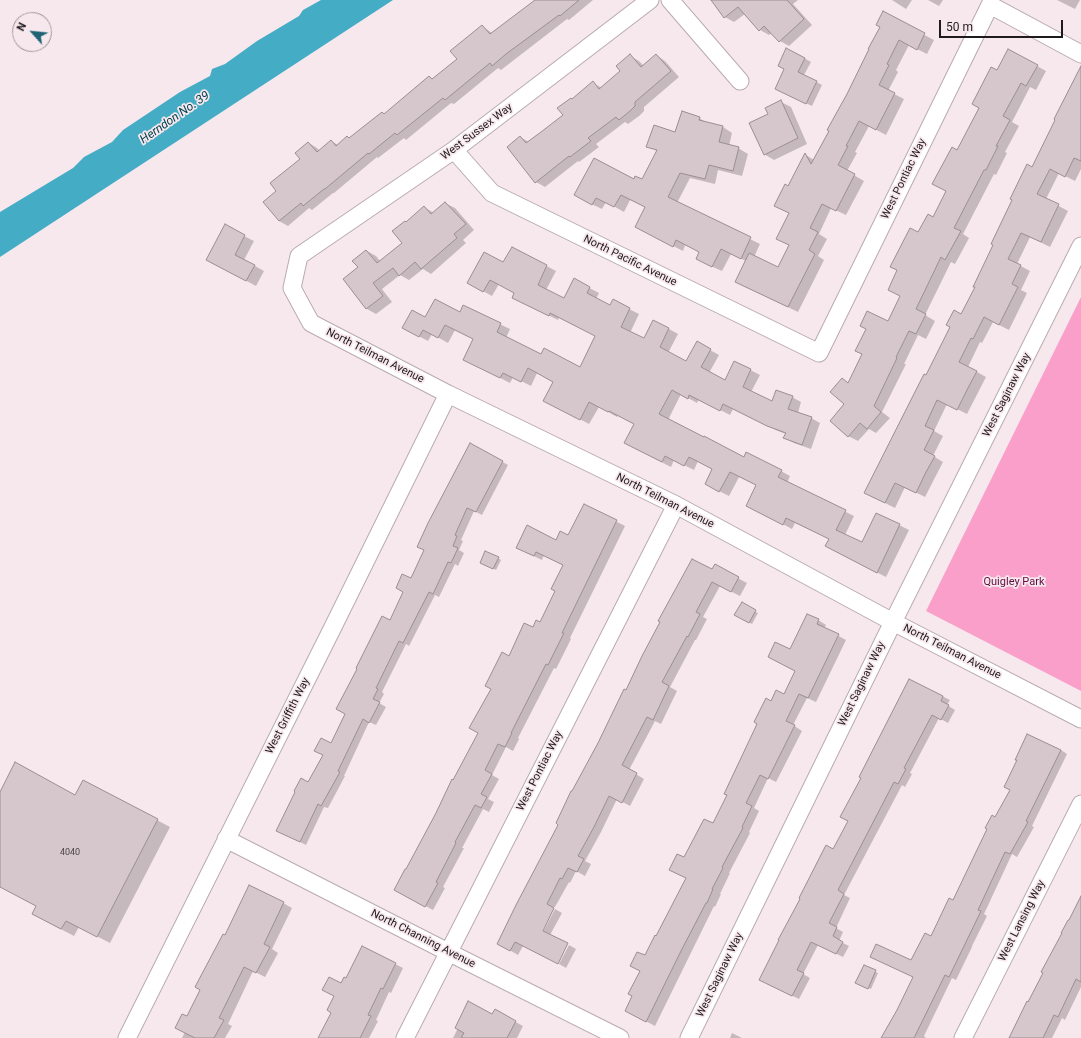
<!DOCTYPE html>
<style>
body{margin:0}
#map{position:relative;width:1081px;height:1038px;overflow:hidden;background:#f7e8ee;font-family:Roboto,sans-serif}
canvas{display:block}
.north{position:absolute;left:12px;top:12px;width:40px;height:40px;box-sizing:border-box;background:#f7e8ee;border:1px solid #a1969a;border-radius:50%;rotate:297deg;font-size:11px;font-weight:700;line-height:16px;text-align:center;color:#1f1a1c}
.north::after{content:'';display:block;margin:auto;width:14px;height:18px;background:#1f6475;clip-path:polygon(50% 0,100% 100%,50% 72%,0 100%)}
.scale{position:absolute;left:939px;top:20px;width:124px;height:18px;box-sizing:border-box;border:2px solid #1f1a1c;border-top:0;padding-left:5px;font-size:12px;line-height:14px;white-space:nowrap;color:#1f1a1c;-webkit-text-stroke:3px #f7e8ee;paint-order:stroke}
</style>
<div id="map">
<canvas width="1081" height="1038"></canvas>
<div class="north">N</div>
<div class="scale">50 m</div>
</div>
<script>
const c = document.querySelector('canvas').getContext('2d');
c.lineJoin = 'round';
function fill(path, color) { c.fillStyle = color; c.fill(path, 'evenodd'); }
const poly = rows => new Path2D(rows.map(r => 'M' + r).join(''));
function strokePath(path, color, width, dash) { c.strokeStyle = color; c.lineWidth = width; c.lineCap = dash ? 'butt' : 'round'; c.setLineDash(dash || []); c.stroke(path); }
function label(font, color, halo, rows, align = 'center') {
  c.font = font + ' Roboto,sans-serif'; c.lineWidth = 3.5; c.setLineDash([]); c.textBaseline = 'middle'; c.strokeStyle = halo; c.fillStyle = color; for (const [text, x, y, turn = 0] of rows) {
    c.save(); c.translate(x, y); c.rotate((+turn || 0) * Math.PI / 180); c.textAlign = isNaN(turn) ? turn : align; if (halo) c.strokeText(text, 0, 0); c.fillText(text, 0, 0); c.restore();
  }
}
fill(poly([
 [1081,297,1081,691,926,611]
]), '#f99fca');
fill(poly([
 [321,0,393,0,0,257,0,212,73,168,84,157,112,142,123,130,180,92,210,76,212,69,225,64,257,41,299,16,303,10]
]), '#45acc6');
fill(poly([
 [536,0,593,0,569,20,567,19,501,70,498,68,454,104,451,103,406,140,404,138,378,158,377,157,334,193,333,193,312,210,309,208,288,226,279,221,277,191,301,159,309,143,317,148,320,151,331,141,338,145,350,139,385,115,433,80,458,59,482,26,492,33],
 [712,0,798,0,793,4,812,25,789,46,780,41,772,33,769,35,760,30,745,14,734,22,725,17],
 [892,0,912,0,906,9],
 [928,0,943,0,939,6],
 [1057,0,1080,0,1075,9],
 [883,13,934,40,927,54,909,45,896,70,898,72,888,91,904,99,886,135,869,126,855,152,857,153,847,171,864,181,846,215,831,208,819,234,827,239,818,256,824,260,798,312,746,287,746,261,731,254,722,271,706,264,700,252,685,245,683,251,646,232,646,207,630,200,624,212,606,202,602,209,585,201,634,181,643,181,657,151,648,146,676,134,699,118,709,124,723,127,732,133,729,146,738,148,748,154,742,176,718,170,715,184,690,178,677,203,760,244,754,257,779,269,790,245,790,213,789,187,806,155,814,160,848,94,881,27],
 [656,55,665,61,679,77,644,107,644,111,639,116,628,124,625,122,596,144,599,147,579,162,578,161,545,187,536,182,520,137,529,142,564,115,573,100,593,83,602,88,622,71,630,56,639,61,644,66],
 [804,58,811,62,804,75,822,85,812,106,782,92],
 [1037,66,1046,71,1036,90,1030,87,1012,122,1019,126,1005,152,1007,153,996,175,994,174,963,234,969,238,955,264,951,262,925,315,935,321,926,339,918,335,904,364,906,364,882,412,890,418,876,433,869,429,858,441,848,436,842,379,849,383,888,322,901,296,918,233,934,218,947,192,958,151,997,71],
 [1081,89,1081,169,1075,181,1059,173,1046,199,1068,211,1050,247,1030,237,1017,264,1030,271,1021,290,1027,293,1009,330,993,322,982,343,980,342,968,367,986,377,967,414,947,404,934,431,943,436,933,456,943,462,925,497,905,487,895,508,875,498,926,376,961,316,976,287,1033,168],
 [781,102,791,107,807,144,774,160,764,154,769,115],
 [445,203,455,208,474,230,463,240,466,243,431,274,423,269,409,280,400,275,382,289,392,302,376,314,367,309,344,280,359,268,367,251,376,256,380,261,403,243,407,223,424,207,434,213],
 [244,236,254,241,244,260,264,271,256,286,217,265],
 [512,248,556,271,546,290,564,299,574,280,599,293,596,299,611,306,613,301,639,314,630,333,644,339,669,329,678,334,668,353,687,362,710,350,719,355,709,373,725,381,735,362,760,375,751,392,773,402,792,397,801,402,798,413,811,418,820,423,811,449,794,443,785,438,786,434,778,431,733,409,730,415,699,399,697,403,681,394,668,420,744,458,781,471,790,476,787,483,854,516,845,535,863,544,877,514,909,530,886,577,835,551,830,539,795,523,792,529,756,510,757,485,739,477,729,496,715,489,713,469,698,461,694,470,674,460,671,467,634,448,635,424,618,415,617,417,599,407,589,424,553,405,554,382,537,373,531,386,513,377,510,383,473,364,474,339,455,330,448,343,432,334,428,341,403,328,426,319,460,314,464,307,510,329,506,338,541,355,581,369,596,336,559,317,558,320,522,302,515,293,499,284,492,296,468,283,504,264],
 [470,444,508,465,482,515,474,511,461,540,463,541,459,550,464,553,458,566,455,564,439,597,435,595,409,646,406,644,382,692,384,694,379,703,386,707,376,725,369,722,344,776,345,776,328,808,324,807,306,845,284,834,309,783,332,744,390,621,411,580],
 [584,505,625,526,570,638,571,639,556,669,554,668,518,738,519,739,513,751,506,747,492,775,499,779,488,799,494,802,489,812,483,809,462,848,464,848,443,887,445,888,433,910,403,894,406,871,479,733,509,657,533,629,541,623,557,591,564,566,544,555,542,560,525,552,569,536],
 [498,558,501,560,496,570,484,564],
 [715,566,747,583,740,596,720,586,703,617,707,619,696,640,695,640,670,687,677,691,661,724,655,721,629,770,644,779,630,806,617,799,601,832,585,861,591,864,585,876,576,871,570,883,569,882,555,907,554,907,540,935,541,936,555,909,562,913,550,935,523,946,518,955,506,948,560,824,626,691],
 [742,604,758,613,752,624,736,615],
 [818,620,826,625,824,628,846,640,816,702,807,698,793,725,802,731,776,782,768,778,754,808,759,811,749,832,750,833,729,873,730,873,720,894,721,894,715,907,714,906,655,1026,634,1015,633,996,646,957,687,878,685,858,714,825,771,702,784,695,796,671,790,651],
 [910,680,950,700,947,705,955,710,948,723,939,718,910,773,912,774,905,787,902,785,844,895,850,898,836,928,843,932,839,941,849,946,843,957,818,945,803,974,810,978,799,999,767,984,833,850,849,821],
 [1061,750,1067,754,1032,826,1034,827,1017,857,1012,854,984,914,987,916,972,946,972,947,956,980,952,978,924,1036,926,1038,882,1038,898,1010,914,977,912,962,931,937,954,902,996,818],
 [83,781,170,827,110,943,79,927,74,936,45,921,37,906,0,886,0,795,76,796],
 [1081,898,1081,987,1065,1020,1062,1018,1052,1038,1010,1038],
 [283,903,292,908,272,949,278,953,265,977,253,971,228,1024,232,1026,225,1038,182,1038,185,1032,187,1017,202,990,225,936],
 [569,945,576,949,566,968,559,964],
 [395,964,403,968,391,993,389,992,376,1020,378,1021,369,1038,319,1038,332,1012,342,984,347,979],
 [864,966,878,973,871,989,859,984],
 [495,1011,523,1026,517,1038,453,1038,458,1028,493,1015],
 [732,1033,742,1038,730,1038]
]), '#0003');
const building = poly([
 [535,0,579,0,560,16,559,15,506,54,492,66,490,63,445,100,443,98,397,135,395,133,369,154,368,153,325,189,324,189,303,206,301,203,279,221,263,202,276,191,270,183,300,159,295,153,308,142,317,152,331,140,336,146,347,136,349,138,382,112,384,114,429,76,432,79,457,59,450,51,482,25,490,34,535,0],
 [711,0,787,0,804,19,779,42,764,26,759,31,738,7,724,18,711,0],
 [883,11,925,33,917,50,899,40,887,64,889,65,879,85,895,93,876,130,859,121,846,146,848,146,838,165,855,174,836,211,822,204,810,228,818,232,809,250,815,254,788,307,735,282,749,253,778,267,789,245,776,239,789,213,774,206,785,184,788,186,805,153,811,164,829,131,827,130,847,94,869,49,868,49,880,27,876,25,883,11],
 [786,48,805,58,798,72,817,81,806,104,775,89,784,69,778,66,786,48],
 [1008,49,1038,65,1026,86,1021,83,1003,116,1010,120,996,146,998,146,986,170,984,170,954,228,961,231,945,260,941,257,916,309,926,314,916,334,909,331,896,357,897,358,874,406,881,412,867,429,860,423,848,437,830,421,844,404,830,392,842,378,848,383,862,354,855,351,866,329,860,326,867,311,888,321,900,296,888,290,897,270,890,267,910,228,918,232,928,214,933,217,946,191,932,184,952,147,957,150,979,108,972,104,991,67,997,70,1008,49],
 [630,54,641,67,656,54,671,71,635,102,635,106,630,111,619,120,616,117,588,138,591,141,570,157,569,156,535,183,507,147,520,136,526,143,541,132,563,115,557,108,571,98,572,99,593,81,599,89,620,71,616,66,630,54],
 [1081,66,1081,161,1074,158,1065,177,1050,169,1037,194,1059,204,1041,242,1021,233,1008,259,1021,265,1012,284,1018,287,999,325,984,317,973,339,971,338,959,362,977,371,968,388,957,410,937,400,925,426,934,430,924,450,935,456,926,472,916,493,895,483,885,503,864,493,924,374,926,375,950,327,946,325,954,310,961,314,975,287,973,287,993,245,991,244,1012,200,1010,199,1027,164,1032,167,1055,120,1054,119,1081,66],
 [781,100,798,138,764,155,749,123,768,114,765,108,781,100],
 [682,111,700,117,699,120,723,126,719,142,739,147,733,171,709,165,705,179,680,173,668,197,751,237,741,259,721,249,712,267,696,259,699,252,676,240,673,247,635,227,645,207,621,195,614,207,596,198,592,205,574,195,594,158,634,179,635,176,642,179,657,150,646,147,654,125,675,132,682,111],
 [445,202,466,224,454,234,457,238,421,269,415,262,399,276,393,268,373,283,383,296,366,309,343,279,358,267,352,261,366,250,377,263,402,243,392,231,405,221,406,222,424,206,431,214,445,202],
 [225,224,245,235,235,255,255,265,246,281,206,260,225,224],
 [512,247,547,265,538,285,564,298,574,278,590,287,587,293,610,305,613,299,630,308,621,327,644,338,653,320,669,328,660,347,686,361,697,341,711,349,701,367,725,380,734,361,751,369,743,387,772,401,776,390,793,396,788,409,812,417,802,445,783,438,786,433,767,426,723,404,720,411,689,395,688,399,672,390,659,414,704,437,704,436,744,457,746,452,782,470,778,477,846,510,836,530,862,542,876,513,900,524,877,573,825,546,829,539,786,518,783,525,746,506,756,485,730,472,719,492,705,484,712,469,689,457,684,466,665,456,662,462,624,443,634,424,609,411,608,412,589,402,580,420,543,401,553,382,528,368,521,382,503,373,500,378,463,360,473,339,445,325,438,338,423,330,419,337,402,328,412,310,425,317,435,299,460,312,463,305,501,323,497,332,541,354,544,348,580,367,595,336,550,313,549,316,512,298,514,293,490,280,483,292,467,283,484,252,503,262,512,247],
 [470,443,503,461,476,512,467,508,455,535,457,536,453,546,458,548,451,563,448,562,433,594,429,592,403,643,399,641,376,688,378,689,373,699,380,702,369,723,363,719,338,771,340,772,321,806,318,804,300,842,276,831,295,792,294,791,301,778,308,782,323,755,314,751,321,738,331,743,345,714,336,709,357,669,356,668,382,616,390,620,403,592,396,588,402,574,411,578,424,550,417,547,428,523,470,443],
 [584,504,617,520,562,633,564,633,548,665,546,664,511,733,512,733,505,747,498,744,485,770,492,774,481,794,487,797,481,808,475,805,455,842,456,843,436,882,438,883,425,907,394,890,405,869,406,869,436,813,452,779,453,780,478,733,469,728,491,689,485,686,502,652,509,656,524,623,533,627,536,620,540,622,555,591,551,589,563,565,536,552,534,556,516,548,527,525,556,540,560,531,568,535,584,504],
 [485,551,499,557,493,569,480,563,485,551],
 [692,559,712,569,715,564,739,577,731,592,712,582,696,612,700,614,688,637,687,636,662,682,669,686,653,720,647,717,622,765,637,773,622,803,609,796,594,827,578,856,584,859,577,872,568,868,562,879,560,878,547,904,554,908,543,931,568,943,558,964,515,942,510,951,497,944,516,905,558,825,556,823,571,791,572,791,598,743,624,689,626,690,642,656,660,622,658,621,692,559],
 [742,602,756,610,749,623,734,615,742,602],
 [807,614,819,619,817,624,839,634,808,698,799,694,786,721,795,725,768,779,760,775,746,803,752,806,742,827,743,828,722,867,723,868,712,889,713,889,707,903,706,903,682,949,646,1022,625,1011,632,996,628,994,640,971,630,966,637,952,645,955,655,935,656,936,686,878,669,870,677,854,684,857,704,819,713,823,727,795,724,794,757,724,754,722,766,698,771,701,776,690,784,694,795,671,768,657,775,642,790,649,807,614],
 [909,679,943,696,941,701,949,705,941,720,932,715,904,768,906,769,898,784,894,782,838,890,844,894,829,923,837,927,833,936,843,942,836,954,811,942,797,970,804,973,792,996,759,980,779,940,778,940,800,899,799,898,826,845,833,849,848,821,840,817,861,778,859,777,909,679],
 [1027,734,1061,750,1026,821,1028,822,1010,854,1005,852,978,910,981,911,966,942,949,977,945,975,914,1038,881,1038,897,1010,913,977,870,957,876,944,911,960,925,933,931,936,949,898,953,900,987,829,985,828,992,815,995,817,1010,790,1004,787,1017,760,1015,760,1027,734],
 [15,762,75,795,83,780,158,819,97,937,66,921,61,929,32,914,36,906,0,887,0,792,15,762],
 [249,885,284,902,264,944,270,947,256,973,244,967,219,1018,224,1020,214,1038,195,1038,175,1028,182,1014,187,1016,200,990,195,987,223,934,225,935,249,885],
 [1081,896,1081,982,1076,979,1058,1017,1054,1015,1043,1038,1009,1038,1027,1001,1028,1002,1043,973,1041,972,1062,933,1061,933,1068,920,1069,920,1081,896],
 [362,946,396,963,383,989,381,988,368,1015,371,1016,360,1038,318,1038,331,1013,327,1010,334,996,322,990,329,977,341,983,344,977,346,978,362,946],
 [864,965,876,970,868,989,855,983,864,965],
 [468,1001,492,1014,495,1009,516,1021,507,1038,461,1038,464,1033,455,1028,468,1001]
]);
fill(building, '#d6c7cd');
strokePath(building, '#9a8d93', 1);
const street = poly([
 [650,0,454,150,299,256,292,288,311,323,448,394,676,505,893,622,1081,719],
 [670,0,740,81],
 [454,150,492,193,819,353,990,5,1081,54],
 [226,839,448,952,620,1038],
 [127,1038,333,627,448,394],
 [405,1038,676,505],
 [689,1038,893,622,1081,246],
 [963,1038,1081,804]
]);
strokePath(street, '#b9abb1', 19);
strokePath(street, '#fff', 17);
label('9px', '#4d4548', null, [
 ["4040",70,853]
]);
label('11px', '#1f1a1c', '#f7e8ee', [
 ["West Sussex Way",477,132,-37],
 ["West Pontiac Way",904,179,-64],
 ["North Pacific Avenue",630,261,26],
 ["North Teilman Avenue",375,356,27],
 ["West Saginaw Way",1007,395,-63],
 ["North Teilman Avenue",665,501,27],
 ["North Teilman Avenue",952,652,27],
 ["West Saginaw Way",862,684,-64],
 ["West Griffith Way",288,716,-63],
 ["West Pontiac Way",540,771,-63],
 ["West Lansing Way",1022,921,-63],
 ["North Channing Avenue",423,939,27],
 ["West Saginaw Way",720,975,-64]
]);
label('11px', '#610d40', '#f7e8ee', [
 ["Quigley Park",1014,582]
]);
label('italic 12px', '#014350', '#f7e8ee', [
 ["Herndon No. 39",175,118,-35]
]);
</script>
